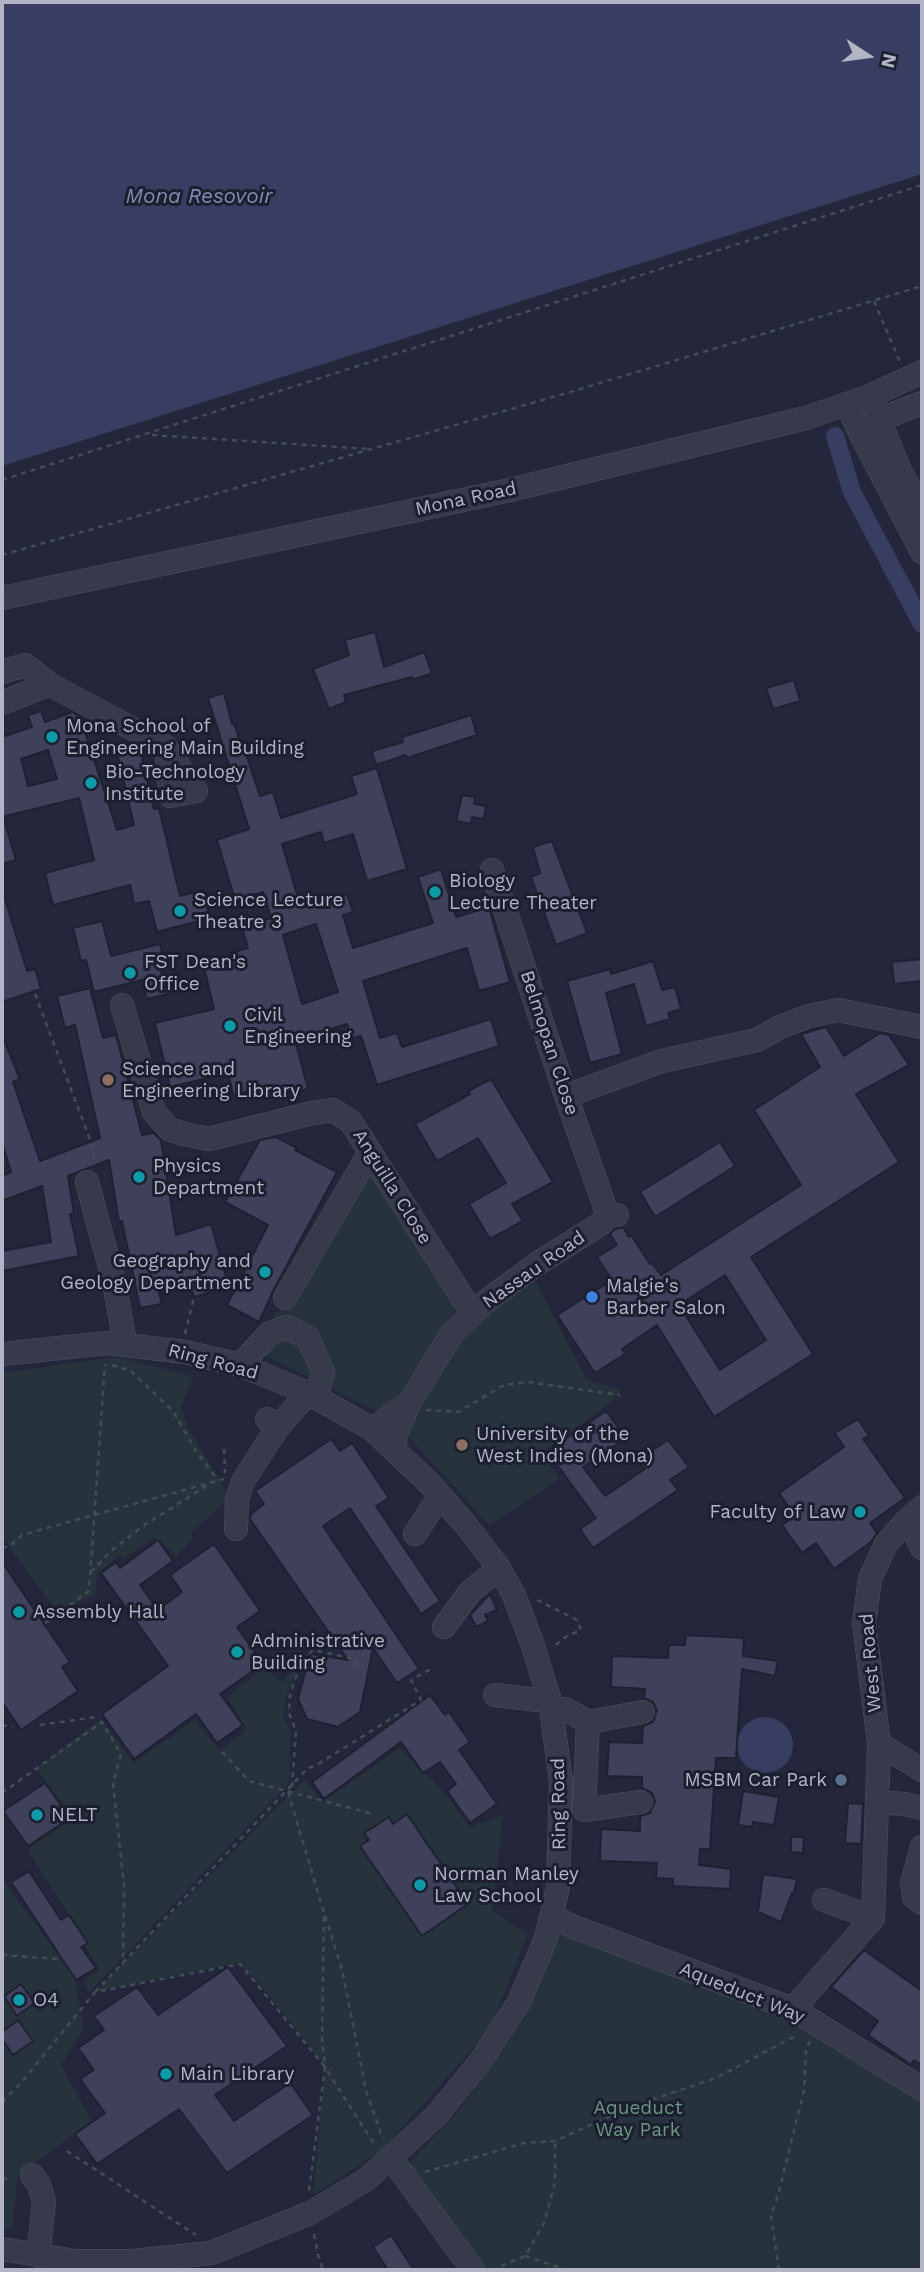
<!DOCTYPE html>
<style>
body{margin:0}
#map{position:relative;width:924px;height:2272px;overflow:hidden;background:#24273b;font-family:"Work Sans",sans-serif}
canvas{display:block}
.frame{position:absolute;inset:0;border:4px solid #b3b5c7;pointer-events:none}
.north{position:absolute;left:833px;top:21px;width:70px;height:70px;-webkit-text-stroke:5px #1c1f30;paint-order:stroke;rotate:103deg;font-size:19px;font-weight:700;line-height:28px;text-align:center;color:#b3b5c7}
.north::after{content:'';display:block;margin:auto;width:24px;height:32px;background:#b3b5c7;clip-path:polygon(50% 0,100% 100%,50% 72%,0 100%)}
</style>
<div id="map">
<canvas width="924" height="2272"></canvas>
<div class="frame"></div>
<div class="north">N</div>
</div>
<script>
const c = document.querySelector('canvas').getContext('2d');
c.lineJoin = 'round';
function fill(path, color) { c.fillStyle = color; c.fill(path, 'evenodd'); }
const poly = rows => new Path2D(rows.map(r => 'M' + r).join(''));
function strokePath(path, color, width, dash) { c.strokeStyle = color; c.lineWidth = width; c.lineCap = dash ? 'butt' : 'round'; c.setLineDash(dash || []); c.stroke(path); }
function label(font, color, halo, rows, align = 'center') {
  c.font = font + ' "Work Sans",sans-serif'; c.lineWidth = 6; c.setLineDash([]); c.textBaseline = 'middle'; c.strokeStyle = halo; c.fillStyle = color; for (const [text, x, y, turn = 0] of rows) {
    c.save(); c.translate(x, y); c.rotate((+turn || 0) * Math.PI / 180); c.textAlign = isNaN(turn) ? turn : align; if (halo) c.strokeText(text, 0, 0); c.fillText(text, 0, 0); c.restore();
  }
}
fill(poly([
 [370,1158,458,1305,391,1407,378,1412,256,1351,275,1326,275,1314,292,1300],
 [533,1277,587,1380,620,1389,614,1400,542,1453,559,1479,490,1525,402,1430,459,1332],
 [116,1357,193,1376,181,1407,188,1428,230,1498,192,1532,192,1540,176,1556,154,1537,124,1559,120,1554,97,1574,95,1594,58,1613,2,1537,2,1373],
 [301,1663,287,1694,283,1717,291,1733,289,1783,89,1993,83,1981,99,1970,69,1915,28,1850,74,1818,36,1769,101,1719,134,1763,194,1720,220,1751,247,1730,227,1697,264,1668,282,1682],
 [400,1748,443,1791,470,1827,503,1815,492,1911,527,1934,491,2028,382,2150,313,2195,325,2067,269,1995,239,1962,95,1992,305,1779,322,1802],
 [2,1879,74,1976,84,2028,61,2065,92,2122,18,2174,12,2229,2,2227],
 [557,1926,806,2023,922,2095,922,2270,479,2270,405,2168,460,2109,492,2066,525,2016]
]), '#26333c');
fill(poly([
 [2,2,922,2,922,174,2,466],
 '737 1745a28 28 0 1 1 56 0a28 28 0 1 1-56 0Z'
]), '#383e61');
strokePath(poly([
 [835,436,852,492,922,624]
]), '#383e61', 18);
const building = poly([
 [375,632,384,667,424,652,432,673,413,680,412,677,344,695,346,702,329,709,313,669,349,655,345,640,375,632],
 [794,680,800,701,773,709,766,688,794,680],
 [224,693,232,724,234,723,242,748,244,748,260,796,273,792,281,818,357,794,351,776,377,768,407,869,367,881,353,834,324,843,321,832,282,844,301,908,347,894,353,912,343,915,353,948,433,923,418,877,441,869,456,917,489,907,510,982,479,991,467,948,363,981,380,1038,397,1033,402,1047,491,1019,499,1046,377,1085,361,1036,351,1039,347,1024,295,1040,308,1089,291,1093,289,1086,268,1091,267,1087,233,1095,228,1073,170,1087,155,1023,214,1009,203,963,232,956,231,953,248,948,242,927,271,918,263,892,235,900,217,840,249,829,208,698,224,693],
 [316,924,338,992,302,1004,283,935,316,924],
 [41,711,45,722,72,712,80,717,117,830,134,825,115,744,126,741,140,749,154,809,159,808,180,896,203,890,210,918,157,932,149,901,134,904,130,885,53,905,45,873,94,860,79,798,2,817,2,737,32,727,28,715,41,711],
 [48,750,57,779,28,786,21,759,48,750],
 [471,715,477,735,407,758,406,755,376,765,372,751,403,742,402,737,471,715],
 [462,795,475,797,474,804,486,806,484,819,472,817,471,824,456,821,462,795],
 [2,823,5,823,16,860,2,864,2,823],
 [552,841,587,933,556,945,531,877,540,873,533,847,552,841],
 [2,899,5,899,27,971,35,969,41,989,2,1002,2,899],
 [102,921,111,956,160,944,165,965,160,966,167,994,147,999,142,980,94,992,86,960,81,961,73,928,102,921],
 [922,959,922,981,894,984,892,962,922,959],
 [653,961,662,990,675,987,681,1009,668,1013,670,1019,646,1026,634,984,606,993,622,1054,590,1063,567,981,610,969,611,974,653,961],
 [90,988,103,1038,116,1035,142,1135,154,1133,161,1140,176,1235,211,1224,229,1287,194,1297,188,1278,157,1284,162,1304,140,1308,122,1221,119,1222,109,1160,68,1176,74,1213,70,1214,79,1256,2,1271,2,1251,51,1242,42,1186,2,1201,2,1176,11,1172,2,1143,2,1035,20,1079,13,1082,40,1161,100,1138,75,1025,65,1028,57,996,90,988],
 [826,1027,844,1056,880,1033,889,1035,909,1065,856,1094,899,1162,751,1257,813,1354,714,1417,657,1325,622,1349,625,1354,595,1373,557,1315,612,1280,597,1257,617,1245,610,1234,615,1229,623,1227,629,1237,631,1235,650,1264,652,1263,661,1275,801,1185,754,1110,820,1067,801,1034,826,1027],
 [725,1275,766,1340,720,1370,679,1305,725,1275],
 [491,1079,553,1182,512,1204,523,1221,490,1239,469,1204,506,1183,478,1138,437,1161,415,1124,470,1094,468,1091,491,1079],
 [276,1137,297,1148,295,1150,337,1172,273,1291,259,1322,227,1305,268,1225,225,1202,260,1140,276,1137],
 [720,1142,735,1166,655,1217,640,1192,720,1142],
 [606,1411,626,1438,583,1467,605,1496,645,1469,638,1460,668,1440,689,1467,670,1480,678,1490,593,1548,580,1529,596,1518,547,1451,606,1411],
 [858,1419,869,1436,863,1439,905,1498,870,1523,877,1533,871,1542,834,1569,816,1543,802,1553,782,1525,795,1516,779,1493,844,1447,835,1433,858,1419],
 [331,1439,340,1451,352,1443,389,1498,376,1506,440,1601,421,1614,350,1508,323,1526,419,1669,397,1683,373,1648,360,1712,338,1727,307,1719,298,1699,305,1673,301,1665,312,1654,348,1660,250,1519,251,1514,264,1504,255,1491,331,1439],
 [158,1540,173,1561,140,1585,158,1610,182,1592,170,1575,214,1544,260,1611,237,1627,263,1664,220,1694,243,1725,217,1743,196,1714,134,1759,102,1714,168,1666,101,1573,116,1562,120,1568,158,1540],
 [2,1562,70,1662,62,1667,78,1691,21,1730,2,1702,2,1562],
 [490,1594,497,1610,485,1615,488,1621,476,1627,470,1615,490,1594],
 [686,1635,744,1638,743,1656,778,1661,775,1676,742,1669,736,1758,716,1758,710,1849,700,1849,699,1865,731,1869,730,1889,673,1886,673,1879,656,1878,657,1863,600,1861,601,1829,640,1831,640,1816,650,1813,655,1801,652,1793,642,1788,642,1777,607,1776,609,1742,642,1743,643,1726,653,1722,657,1710,653,1702,644,1698,645,1689,611,1687,612,1656,668,1658,669,1645,685,1645,686,1635],
 [430,1695,445,1715,449,1712,470,1742,459,1750,497,1804,470,1823,447,1791,456,1784,440,1762,423,1773,401,1742,324,1799,312,1782,430,1695],
 [45,1783,70,1818,28,1846,3,1811,45,1783],
 [743,1791,779,1797,774,1825,753,1822,752,1827,738,1825,743,1791],
 [848,1803,863,1804,861,1844,845,1843,848,1803],
 [407,1814,468,1904,422,1936,360,1846,369,1840,364,1833,389,1817,393,1824,407,1814],
 [791,1837,804,1837,803,1853,791,1852,791,1837],
 [29,1871,61,1920,69,1915,88,1943,81,1947,96,1968,76,1980,11,1882,29,1871],
 [763,1874,797,1879,794,1893,792,1893,781,1922,758,1912,763,1874],
 [864,1950,922,1991,922,2065,914,2060,911,2065,868,2035,878,2021,831,1987,864,1950],
 [228,1967,287,2046,215,2095,234,2121,290,2083,313,2115,227,2173,179,2109,97,2164,75,2134,105,2113,80,2079,94,2070,78,2048,104,2030,94,2016,137,1987,158,2015,228,1967],
 [21,1984,35,2003,17,2016,4,1996,21,1984],
 [18,2020,33,2041,13,2055,2,2039,2,2032,18,2020],
 [391,2235,414,2270,388,2270,373,2247,391,2235]
]);
fill(building, '#3e4159');
strokePath(building, '#1e2132', 2);
const minor = poly([
 [870,396,899,469,922,511],
 [847,404,860,433,922,552],
 [868,428,881,419,922,403],
 [2,598,510,490,806,418,870,396,922,372],
 [2,672,25,665,49,684,166,747,196,791,170,796,166,747],
 [2,703,49,684],
 [492,870,566,1096,605,1207,606,1216],
 [122,1005,154,1112,169,1129,184,1134,209,1139,312,1113,333,1110,351,1122,473,1314],
 [566,1096,662,1061,757,1040,780,1027,809,1016,838,1010,922,1027],
 [87,1182,114,1282,125,1343],
 [285,1298,370,1152],
 [2,1354,107,1343,185,1352,240,1365,308,1393,372,1429,431,1485,465,1524,499,1568,514,1595,533,1646,550,1701,561,1781,558,1887,546,1938,519,2002,480,2062,436,2116,367,2179,310,2213,211,2253,132,2261,75,2261,2,2249],
 [240,1365,270,1333,287,1327,308,1338,323,1372,316,1398],
 [409,1403,453,1332,489,1299,537,1264,602,1223,606,1216,617,1215],
 [267,1419,278,1427,308,1393],
 [372,1429,409,1403,397,1432,394,1447],
 [908,1519,922,1548],
 [236,1529,237,1499,243,1481,278,1427],
 [415,1534,440,1496],
 [444,1627,470,1592,499,1568],
 [495,1695,538,1700],
 [565,1709,588,1722,643,1712],
 [588,1722,584,1810,641,1802],
 [879,1744,922,1770],
 [878,1802,904,1804,922,1808],
 [922,1847,912,1883,914,1897,922,1903],
 [824,1900,873,1918],
 [552,1917,577,1928,793,2009,922,2089],
 [793,2009,873,1918,879,1744,864,1623,870,1579,886,1544,908,1519,922,1507],
 [391,2158,473,2270],
 [32,2175,39,2185,44,2202,38,2256]
]);
strokePath(minor, '#4f5263', 24);
strokePath(poly([
 [874,301,900,362],
 [152,435,369,449],
 [2,480,922,185],
 [2,555,567,393,922,286],
 [35,994,91,1142,95,1164],
 [185,1334,194,1297],
 [112,1365,131,1371,173,1411,196,1451,218,1480],
 [426,1410,458,1412,504,1385,528,1382,620,1395],
 [224,1449,225,1473],
 [2,1547,9,1547,22,1535,224,1479],
 [91,1572,112,1550,146,1524,208,1485],
 [537,1600,577,1620,581,1630,567,1636,554,1646],
 [45,1623,89,1591,105,1364],
 [2,1725,13,1727],
 [40,1725,96,1717],
 [222,1752,249,1781,373,1814],
 [292,1787,296,1731,289,1713,290,1695,302,1659,314,1650,350,1658,360,1666,358,1668],
 [288,1792,324,1913,322,2040,325,2067,309,2191],
 [2,1793,102,1722,121,1754,113,1783,124,1886,123,1965],
 [325,1916,342,1969,366,2091,383,2139],
 [2,1955,58,1959],
 [95,1992,308,1768,315,1766,421,1700,411,1680,431,1669],
 [2,2102,21,2083,95,1992,240,1964,325,2067,374,2144],
 [67,2151,196,2235],
 [425,2172,524,2143,555,2141,633,2106,716,2078,797,2035],
 [2,2178,12,2180],
 [314,2234,318,2255,323,2270],
 [525,2256,567,2270],
 [492,2270,525,2256,544,2223,555,2183,555,2141],
 [779,2270,771,2216,779,2192,804,2090,806,2049,810,2041]
]), '#404f56', 2.5, [5, 5]);
strokePath(minor, '#373a4b', 23);
for (const [x, y, r, color] of [
 [52,737,7,"#0f9aa8"],
 [91,783,7,"#0f9aa8"],
 [435,892,7,"#0f9aa8"],
 [180,911,7,"#0f9aa8"],
 [130,973,7,"#0f9aa8"],
 [230,1026,7,"#0f9aa8"],
 [108,1080,7,"#8d6e63"],
 [139,1177,7,"#0f9aa8"],
 [265,1272,7,"#0f9aa8"],
 [592,1297,7,"#3f7fe0"],
 [462,1445,7,"#8d6e63"],
 [860,1512,7,"#0f9aa8"],
 [19,1612,7,"#0f9aa8"],
 [237,1652,7,"#0f9aa8"],
 [841,1780,7,"#5c6f8a"],
 [37,1815,7,"#0f9aa8"],
 [420,1885,7,"#0f9aa8"],
 [19,2000,7,"#0f9aa8"],
 [166,2074,7,"#0f9aa8"]
]) { const dot = new Path2D(); dot.arc(x, y, r, 0, 2 * Math.PI); c.fillStyle = color; c.fill(dot); strokePath(dot, '#1c1f30', 2.5); }
label('19px', '#b3b5c7', '#1c1f30', [
 ["Mona Road",466,499,-12],
 ["Belmopan Close",549,1043,72],
 ["Anguilla Close",392,1187,58],
 ["Nassau Road",534,1270,-35],
 ["Ring Road",213,1362,15],
 ["West Road",871,1663,-95],
 ["Ring Road",559,1804,-91],
 ["Aqueduct Way",742,1993,22]
]);
label('19px', '#b3b5c7', '#1c1f30', [
 ["Mona School of",66,726],
 ["Engineering Main Building",66,748],
 ["Bio-Technology",105,772],
 ["Institute",105,794],
 ["Biology",449,881],
 ["Lecture Theater",449,903],
 ["Science Lecture",194,900],
 ["Theatre 3",194,922],
 ["FST Dean's",144,962],
 ["Office",144,984],
 ["Civil",244,1015],
 ["Engineering",244,1037],
 ["Science and",122,1069],
 ["Engineering Library",122,1091],
 ["Physics",153,1166],
 ["Department",153,1188],
 ["Geography and",251,1261,"right"],
 ["Geology Department",251,1283,"right"],
 ["Malgie's",606,1286],
 ["Barber Salon",606,1308],
 ["University of the",476,1434],
 ["West Indies (Mona)",476,1456],
 ["Faculty of Law",846,1512,"right"],
 ["Assembly Hall",33,1612],
 ["Administrative",251,1641],
 ["Building",251,1663],
 ["MSBM Car Park",827,1780,"right"],
 ["NELT",51,1815],
 ["Norman Manley",434,1874],
 ["Law School",434,1896],
 ["O4",33,2000],
 ["Main Library",180,2074]
], 'left');
label('19px', '#6b9780', '#1c1f30', [
 ["Aqueduct",638,2108],
 ["Way Park",638,2130]
]);
label('italic 21px', '#838bb2', '#1c1f30', [
 ["Mona Resovoir",199,197]
]);
</script>
